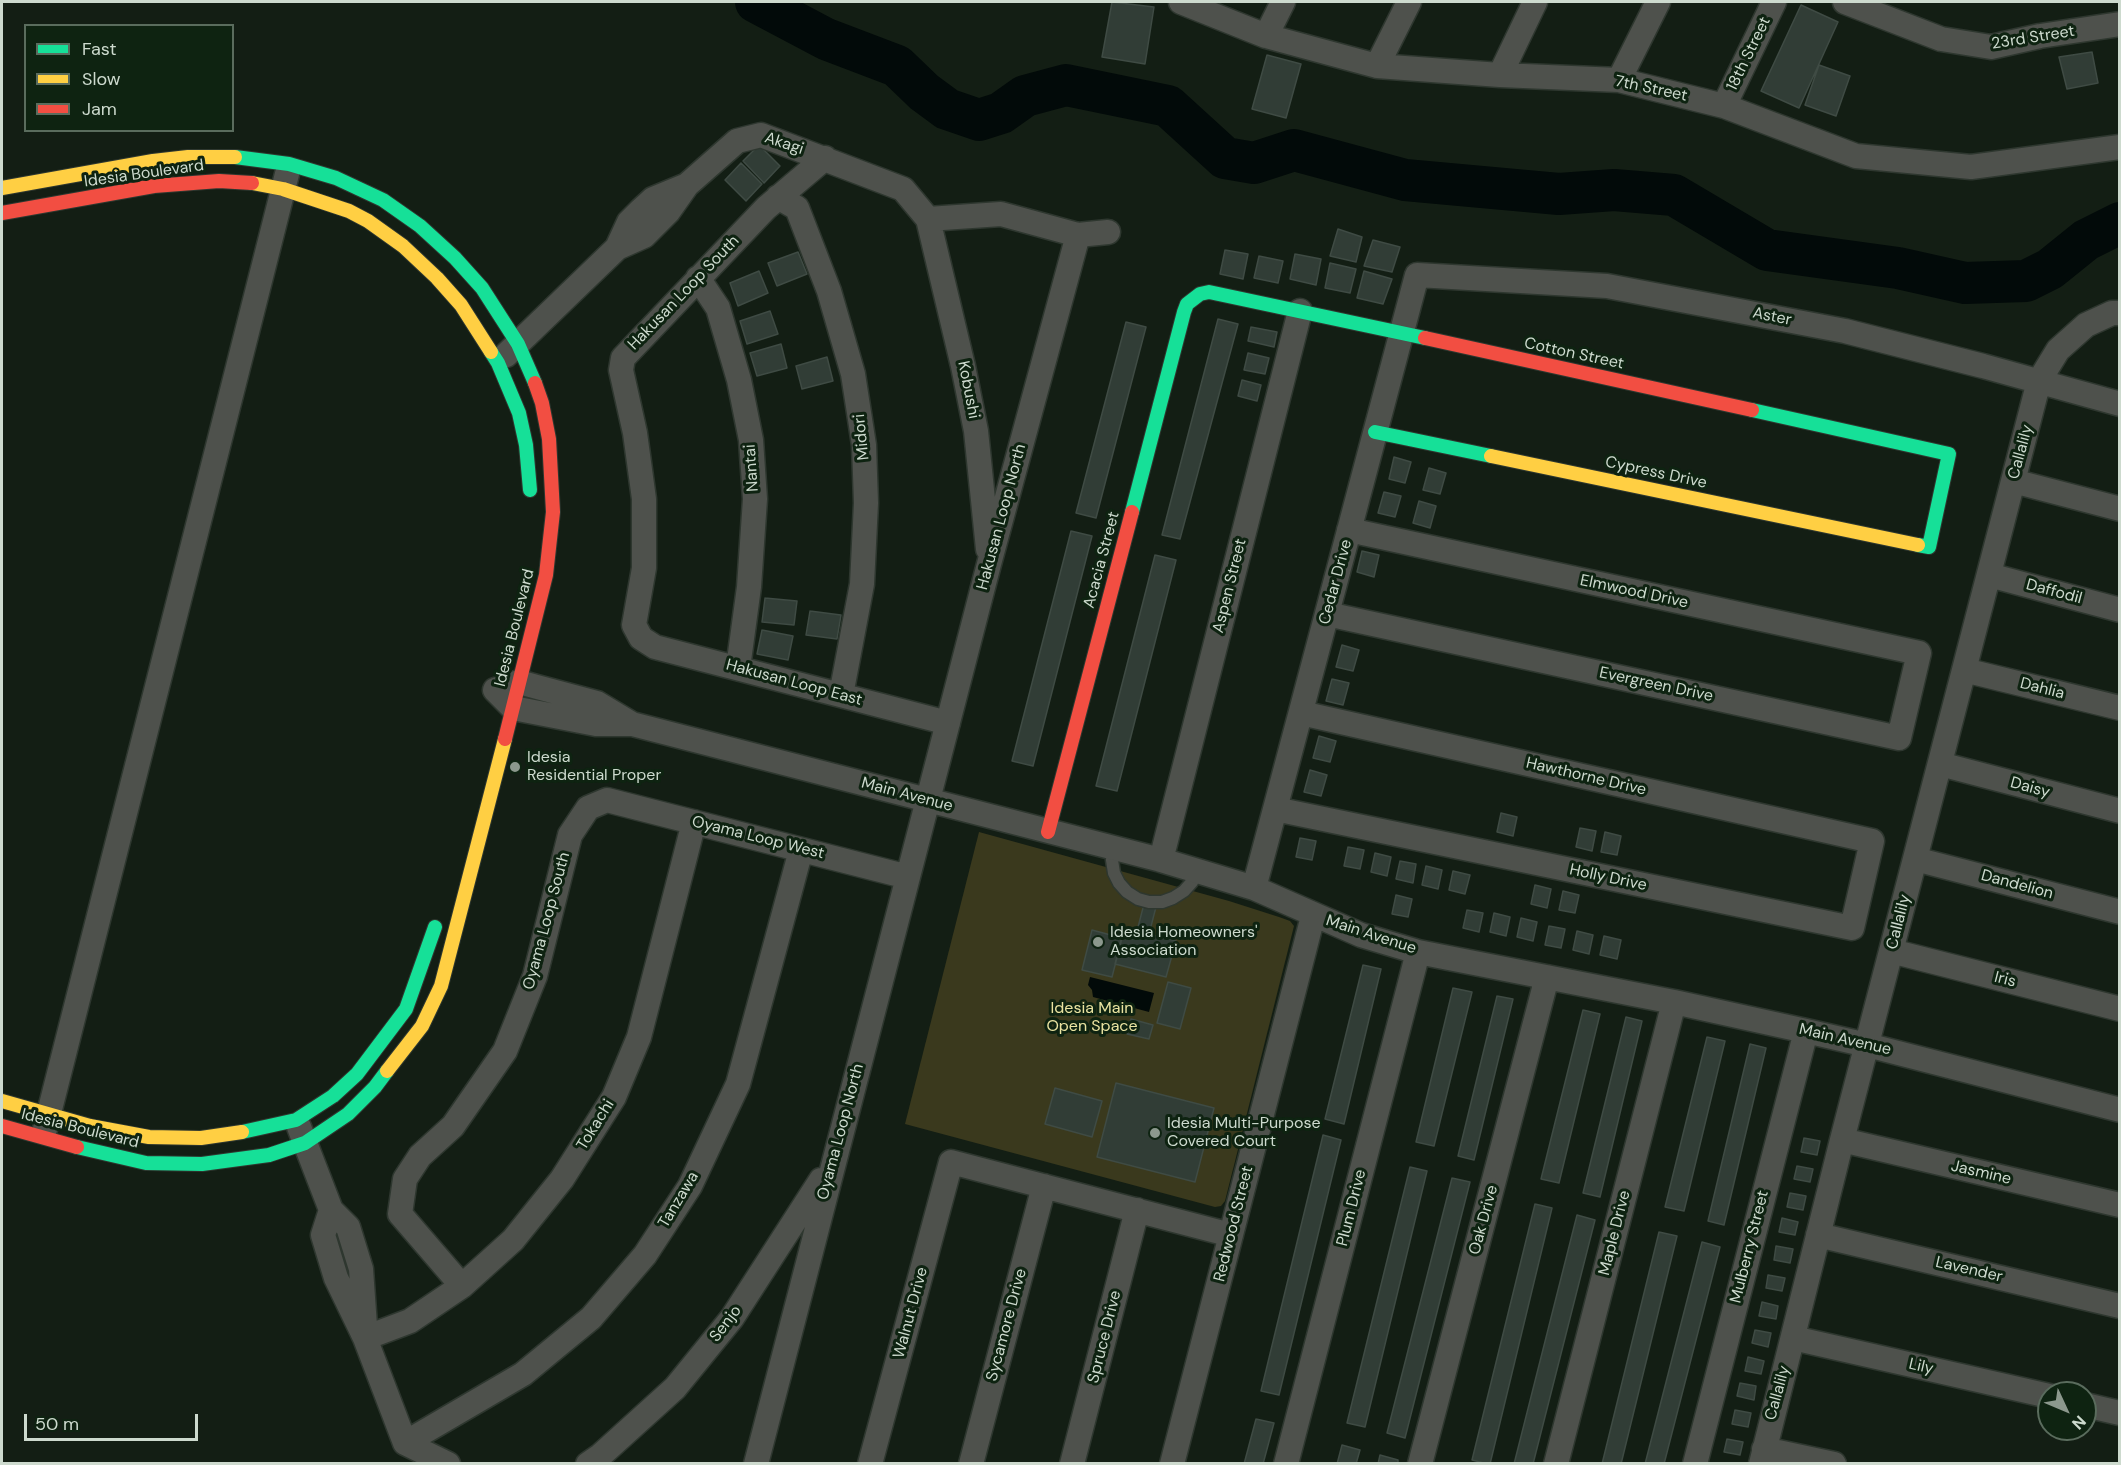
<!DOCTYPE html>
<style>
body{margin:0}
#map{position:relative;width:2121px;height:1465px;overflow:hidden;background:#131e14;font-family:"DM Sans",sans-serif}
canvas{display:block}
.frame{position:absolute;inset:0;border:3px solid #cddace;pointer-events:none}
.legend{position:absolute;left:24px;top:24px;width:210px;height:108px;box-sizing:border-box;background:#0e2311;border:2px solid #5a6c5d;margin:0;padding:8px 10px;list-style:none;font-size:18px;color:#cddace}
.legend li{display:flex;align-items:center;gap:12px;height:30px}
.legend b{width:30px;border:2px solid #5a6c5d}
.north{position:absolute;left:2037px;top:1381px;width:60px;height:60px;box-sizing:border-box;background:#0e2311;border:2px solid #5a6c5d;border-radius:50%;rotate:134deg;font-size:16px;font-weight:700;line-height:24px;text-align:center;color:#cddace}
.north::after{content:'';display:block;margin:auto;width:21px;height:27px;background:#8c988d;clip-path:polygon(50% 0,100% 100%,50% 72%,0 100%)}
.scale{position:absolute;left:24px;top:1414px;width:174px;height:27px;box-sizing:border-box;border:3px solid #cddace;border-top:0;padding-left:8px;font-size:18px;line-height:21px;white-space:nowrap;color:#cddace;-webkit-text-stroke:4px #0e2311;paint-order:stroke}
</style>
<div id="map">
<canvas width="2121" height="1465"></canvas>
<div class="frame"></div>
<ul class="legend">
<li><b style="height:8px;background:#16e098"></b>Fast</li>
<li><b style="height:8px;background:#ffcf43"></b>Slow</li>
<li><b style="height:8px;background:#f24e42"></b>Jam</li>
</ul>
<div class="north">N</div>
<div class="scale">50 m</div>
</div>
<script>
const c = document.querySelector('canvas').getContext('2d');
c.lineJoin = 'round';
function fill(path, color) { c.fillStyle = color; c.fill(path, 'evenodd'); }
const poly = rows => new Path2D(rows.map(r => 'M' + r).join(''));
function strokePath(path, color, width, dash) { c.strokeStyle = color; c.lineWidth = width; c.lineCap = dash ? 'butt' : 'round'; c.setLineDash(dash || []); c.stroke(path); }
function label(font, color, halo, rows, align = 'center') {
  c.font = font + ' "DM Sans",sans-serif'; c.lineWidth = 6; c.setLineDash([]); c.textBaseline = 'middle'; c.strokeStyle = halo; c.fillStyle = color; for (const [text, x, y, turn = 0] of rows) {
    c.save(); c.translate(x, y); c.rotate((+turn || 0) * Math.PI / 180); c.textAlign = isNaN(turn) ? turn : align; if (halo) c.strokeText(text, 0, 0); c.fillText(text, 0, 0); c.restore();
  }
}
fill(poly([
 [979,832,1229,901,1279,917,1290,921,1294,926,1225,1201,1221,1206,1215,1207,905,1124]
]), '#3a391d');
fill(poly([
 [1090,977,1154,993,1149,1012,1093,997,1092,990,1088,985]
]), '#020a09');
strokePath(poly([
 [756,2,826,39,897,66,924,92,947,109,979,120,1001,113,1025,96,1066,85,1168,106,1225,158,1254,163,1294,150,1405,180,1559,194,1614,190,1674,195,1767,250,1898,268,1965,283,2026,281,2050,269,2086,240,2120,223]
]), '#020a09', 42);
const building = poly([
 [1112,2,1154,7,1145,64,1102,57,1112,2],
 [1801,5,1838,22,1799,108,1761,91,1801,5],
 [2092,52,2098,83,2067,89,2059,57,2092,52],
 [1267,55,1301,64,1286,118,1252,109,1267,55],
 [1819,65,1850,76,1836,116,1805,105,1819,65],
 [759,145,780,166,764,183,743,161,759,145],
 [741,163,762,184,746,201,725,180,741,163],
 [1338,229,1362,237,1356,262,1330,256,1338,229],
 [1373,240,1400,247,1392,272,1364,266,1373,240],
 [1225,250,1248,254,1243,279,1220,274,1225,250],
 [798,252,807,274,777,286,768,263,798,252],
 [1295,254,1321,259,1316,285,1290,279,1295,254],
 [1259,256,1283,261,1278,283,1254,278,1259,256],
 [1330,263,1356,269,1350,293,1325,288,1330,263],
 [759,271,768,293,738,306,730,283,759,271],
 [1364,271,1392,279,1383,304,1357,298,1364,271],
 [770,311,778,334,747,344,740,321,770,311],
 [1218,319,1238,324,1180,539,1162,535,1218,319],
 [1126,322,1146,327,1096,518,1076,513,1126,322],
 [1251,327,1277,332,1274,347,1248,341,1251,327],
 [781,344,787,368,757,376,750,353,781,344],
 [1248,353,1269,358,1265,374,1244,370,1248,353],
 [827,357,833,381,802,389,796,366,827,357],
 [1242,380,1261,385,1257,401,1238,396,1242,380],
 [1394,457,1411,462,1405,483,1389,479,1394,457],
 [1429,468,1446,473,1440,494,1423,490,1429,468],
 [1384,492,1401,496,1395,517,1378,513,1384,492],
 [1419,501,1436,506,1430,528,1413,523,1419,501],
 [1071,531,1092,536,1033,766,1012,761,1071,531],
 [1362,551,1379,555,1374,577,1357,572,1362,551],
 [1155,555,1176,560,1117,791,1096,786,1155,555],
 [765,598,797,601,794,625,762,622,765,598],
 [810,611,841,615,837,639,806,635,810,611],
 [762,630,793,636,788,660,757,654,762,630],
 [1342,645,1359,650,1353,671,1336,667,1342,645],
 [1332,679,1349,683,1343,705,1326,701,1332,679],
 [1319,736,1336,741,1330,762,1313,758,1319,736],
 [1310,770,1327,775,1321,796,1304,792,1310,770],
 [1501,813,1517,817,1513,836,1497,832,1501,813],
 [1580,828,1596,831,1592,851,1576,847,1580,828],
 [1605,832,1621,836,1617,855,1601,852,1605,832],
 [1300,838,1316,841,1312,860,1296,857,1300,838],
 [1348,847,1364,850,1360,869,1344,866,1348,847],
 [1375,853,1391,857,1387,876,1371,872,1375,853],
 [1400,861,1416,864,1413,883,1396,879,1400,861],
 [1426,866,1442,870,1438,889,1422,885,1426,866],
 [1453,871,1470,875,1465,894,1449,890,1453,871],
 [1535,885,1551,889,1547,908,1531,904,1535,885],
 [1563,891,1579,895,1575,913,1559,910,1563,891],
 [1396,895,1412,899,1408,917,1392,914,1396,895],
 [1144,904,1156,907,1149,934,1137,931,1144,904],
 [1467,910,1483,913,1479,932,1463,928,1467,910],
 [1494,913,1510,917,1506,936,1490,932,1494,913],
 [1521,918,1537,922,1533,941,1517,937,1521,918],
 [1549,926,1565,929,1561,948,1545,945,1549,926],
 [1124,928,1176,941,1166,977,1115,964,1124,928],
 [1092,930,1122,938,1112,977,1082,970,1092,930],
 [1577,931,1593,935,1589,954,1573,950,1577,931],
 [1604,936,1621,940,1617,959,1600,955,1604,936],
 [1363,965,1381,969,1344,1124,1325,1119,1363,965],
 [1168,982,1191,988,1180,1029,1157,1023,1168,982],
 [1453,988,1472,992,1434,1146,1416,1142,1453,988],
 [1497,996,1513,999,1474,1160,1458,1156,1497,996],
 [1583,1010,1600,1014,1559,1183,1541,1179,1583,1010],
 [1626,1017,1642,1021,1600,1197,1583,1193,1626,1017],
 [1131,1019,1153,1025,1149,1039,1127,1034,1131,1019],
 [1707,1037,1725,1041,1684,1211,1665,1207,1707,1037],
 [1750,1044,1766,1048,1724,1225,1708,1221,1750,1044],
 [1116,1083,1214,1108,1195,1182,1097,1157,1116,1083],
 [1055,1088,1102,1101,1092,1137,1045,1124,1055,1088],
 [1323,1135,1341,1140,1279,1395,1261,1391,1323,1135],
 [1804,1138,1820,1141,1817,1155,1801,1152,1804,1138],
 [1797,1166,1813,1169,1810,1182,1794,1179,1797,1166],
 [1410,1167,1427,1171,1365,1427,1347,1423,1410,1167],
 [1452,1178,1470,1182,1405,1438,1387,1433,1452,1178],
 [1790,1193,1806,1196,1803,1210,1787,1207,1790,1193],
 [1535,1204,1552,1208,1490,1464,1488,1464,1472,1460,1535,1204],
 [1577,1215,1595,1220,1533,1464,1514,1464,1577,1215],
 [1782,1218,1798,1222,1795,1235,1779,1232,1782,1218],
 [1659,1232,1677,1236,1621,1464,1602,1464,1659,1232],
 [1702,1242,1720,1247,1664,1464,1645,1464,1702,1242],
 [1776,1246,1793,1249,1790,1263,1774,1260,1776,1246],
 [1768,1275,1785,1278,1782,1291,1766,1288,1768,1275],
 [1762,1302,1778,1306,1776,1319,1759,1316,1762,1302],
 [1755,1330,1771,1333,1768,1347,1752,1343,1755,1330],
 [1748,1357,1764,1361,1761,1374,1745,1371,1748,1357],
 [1740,1383,1756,1386,1754,1400,1737,1396,1740,1383],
 [1735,1410,1751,1413,1748,1427,1732,1424,1735,1410],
 [1256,1419,1274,1423,1263,1464,1244,1464,1256,1419],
 [1727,1439,1743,1442,1740,1455,1724,1452,1727,1439],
 [1342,1445,1360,1450,1356,1464,1337,1464,1342,1445],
 [1380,1455,1398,1460,1398,1464,1378,1464,1380,1455]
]);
fill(building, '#313d36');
strokePath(building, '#3f4b44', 1.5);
const lane = poly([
 [1113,848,1112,860,1114,873,1119,883,1127,892,1138,899,1149,902,1162,902,1173,898,1184,891,1192,882,1197,871]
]);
const street = poly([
 [1181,2,1266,36,1377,66,1500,75,1619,80,1724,106,1856,156,1971,167,2120,147],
 [1845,2,1941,39,1991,47,2040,36,2120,24],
 [1266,36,1283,2],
 [1377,66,1409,2],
 [1500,75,1535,2],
 [1619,80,1658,2],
 [1724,106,1774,2],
 [825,158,766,208,623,358,621,370,635,433,644,499,644,568,634,625,641,638,655,647,948,723],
 [778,197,797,208,829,291,853,374,864,445,866,503,862,584,841,695],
 [928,219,1001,214,1078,235,1108,232],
 [617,248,644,236,668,212,687,185,737,141,761,135,903,189,928,219,963,366,976,431,988,549],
 [698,278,718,308,739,380,751,440,755,499,749,587,738,668],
 [506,355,617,248,629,222,641,210,653,199,687,185],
 [2013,481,2120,509],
 [1989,575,2120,610],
 [1327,614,1899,738,1919,653,1349,530],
 [1964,670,2120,708],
 [632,724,597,703,537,687,519,682,495,690,513,708,596,724,632,724,1161,860,1254,888,1361,935,1418,952,1674,1002,1806,1031,1867,1045,2120,1110],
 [1940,764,2120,811],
 [1275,809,1852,928,1872,841,1301,713],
 [1915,859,2120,912],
 [1161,860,1300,311],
 [1254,888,1417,275,1607,286,1845,331,1983,366,2120,404],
 [1891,951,2120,1009],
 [299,1127,331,1210,348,1227,361,1269,365,1326],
 [45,1129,287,174],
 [1842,1140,2120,1205],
 [331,1210,323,1235,336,1278,365,1338,405,1443,448,1464],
 [1818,1235,2120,1306],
 [462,1286,400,1214,405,1179,420,1156,453,1126,505,1051,535,976,570,835,588,808,607,800,908,877],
 [365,1338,410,1321,462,1286,513,1240,562,1179,614,1097,639,1037,694,822],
 [1793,1338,2049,1396],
 [2085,1405,2120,1413],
 [405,1443,523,1374,591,1318,645,1255,690,1186,738,1084,801,850],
 [1764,1449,1834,1464],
 [588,1464,601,1455,675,1388,732,1318,821,1180],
 [756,1464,989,564,1078,235],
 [870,1464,951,1162,1231,1235],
 [971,1464,1044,1186],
 [1072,1464,1137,1210],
 [1172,1464,1313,916],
 [1286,1464,1418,952],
 [1420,1464,1547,977],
 [1556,1464,1674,1002],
 [1695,1464,1806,1031],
 [1761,1464,1842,1140,2039,381,2058,350,2086,325,2112,313,2120,313]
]);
const fast = poly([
 [235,157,289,164,336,178,383,200,420,226,455,258,482,288,518,344,535,383],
 [491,352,498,363,519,413,526,445,530,490],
 [1752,410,1949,454,1929,547,1918,545],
 [1375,432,1491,456],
 [1132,512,1184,312,1187,304,1200,294,1209,292,1425,338],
 [242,1132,296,1120,333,1096,357,1074,406,1009,435,927],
 [77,1147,146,1163,202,1164,269,1155,305,1143,348,1114,375,1087,387,1071]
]);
const slow = poly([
 [252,183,283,189,349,211,368,221,403,246,437,278,461,305,491,352],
 [2,188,153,161,188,157,235,157],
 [1491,456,1918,545],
 [387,1071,422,1026,441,986,505,739],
 [2,1101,90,1126,149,1137,201,1138,242,1132]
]);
const jam = poly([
 [2,213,154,186,219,181,252,183],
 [1425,338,1752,410],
 [505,739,546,575,553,512,549,439,542,403,535,383],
 [1048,832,1132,512],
 [2,1126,77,1147]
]);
strokePath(lane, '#2e372f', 15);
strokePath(street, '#2e372f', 27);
strokePath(fast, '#2e372f', 16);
strokePath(slow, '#2e372f', 16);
strokePath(jam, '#2e372f', 16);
strokePath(lane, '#4e514c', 12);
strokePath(street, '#4e514c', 24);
strokePath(fast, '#16e098', 14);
strokePath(slow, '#ffcf43', 14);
strokePath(jam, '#f24e42', 14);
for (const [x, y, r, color] of [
 [515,767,6,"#8c988d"],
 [1098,942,6,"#8c988d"],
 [1155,1133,6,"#8c988d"]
]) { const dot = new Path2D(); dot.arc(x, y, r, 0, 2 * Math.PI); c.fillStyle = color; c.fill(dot); strokePath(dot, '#0e2311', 2); }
label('16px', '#cddace', '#0e2311', [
 ["23rd Street",2033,38,-9],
 ["18th Street",1749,54,-64],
 ["7th Street",1651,89,12],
 ["Akagi",784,144,18],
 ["Idesia Boulevard",144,174,-8],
 ["Hakusan Loop South",684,293,-46],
 ["Aster",1772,317,11],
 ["Cotton Street",1574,354,12],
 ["Kobushi",968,390,79],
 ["Midori",862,437,-96],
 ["Callalily",2021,452,-75],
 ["Nantai",752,468,-94],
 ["Cypress Drive",1656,473,12],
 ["Hakusan Loop North",1002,517,-75],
 ["Acacia Street",1102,560,-75],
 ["Cedar Drive",1336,582,-75],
 ["Aspen Street",1230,586,-76],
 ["Elmwood Drive",1634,592,12],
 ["Daffodil",2054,592,15],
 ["Idesia Boulevard",515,628,-76],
 ["Hakusan Loop East",794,683,15],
 ["Evergreen Drive",1656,685,12],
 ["Dahlia",2042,689,14],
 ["Hawthorne Drive",1586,777,13],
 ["Daisy",2030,788,15],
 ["Main Avenue",907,795,15],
 ["Oyama Loop West",758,838,14],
 ["Holly Drive",1608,878,12],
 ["Dandelion",2017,885,15],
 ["Oyama Loop South",547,921,-75],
 ["Callalily",1899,922,-76],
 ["Main Avenue",1371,935,18],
 ["Iris",2005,980,14],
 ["Main Avenue",1845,1040,13],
 ["Tokachi",596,1125,-58],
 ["Idesia Boulevard",80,1129,14],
 ["Oyama Loop North",841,1132,-75],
 ["Jasmine",1981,1173,13],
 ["Tanzawa",679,1200,-59],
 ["Plum Drive",1352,1208,-76],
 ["Oak Drive",1484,1220,-75],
 ["Redwood Street",1234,1224,-76],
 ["Maple Drive",1615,1233,-76],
 ["Mulberry Street",1750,1247,-76],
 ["Lavender",1969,1270,13],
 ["Walnut Drive",911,1313,-75],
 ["Senjo",726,1324,-53],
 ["Sycamore Drive",1007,1325,-75],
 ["Spruce Drive",1105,1337,-76],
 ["Lily",1921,1367,13],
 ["Callalily",1778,1393,-75]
]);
label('16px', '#cddace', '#0e2311', [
 ["Idesia",527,758],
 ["Residential Proper",527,776],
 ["Idesia Homeowners'",1110,933],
 ["Association",1110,951],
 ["Idesia Multi-Purpose",1167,1124],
 ["Covered Court",1167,1142]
], 'left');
label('16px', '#eae3a1', '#0e2311', [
 ["Idesia Main",1092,1009],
 ["Open Space",1092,1027]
]);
</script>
